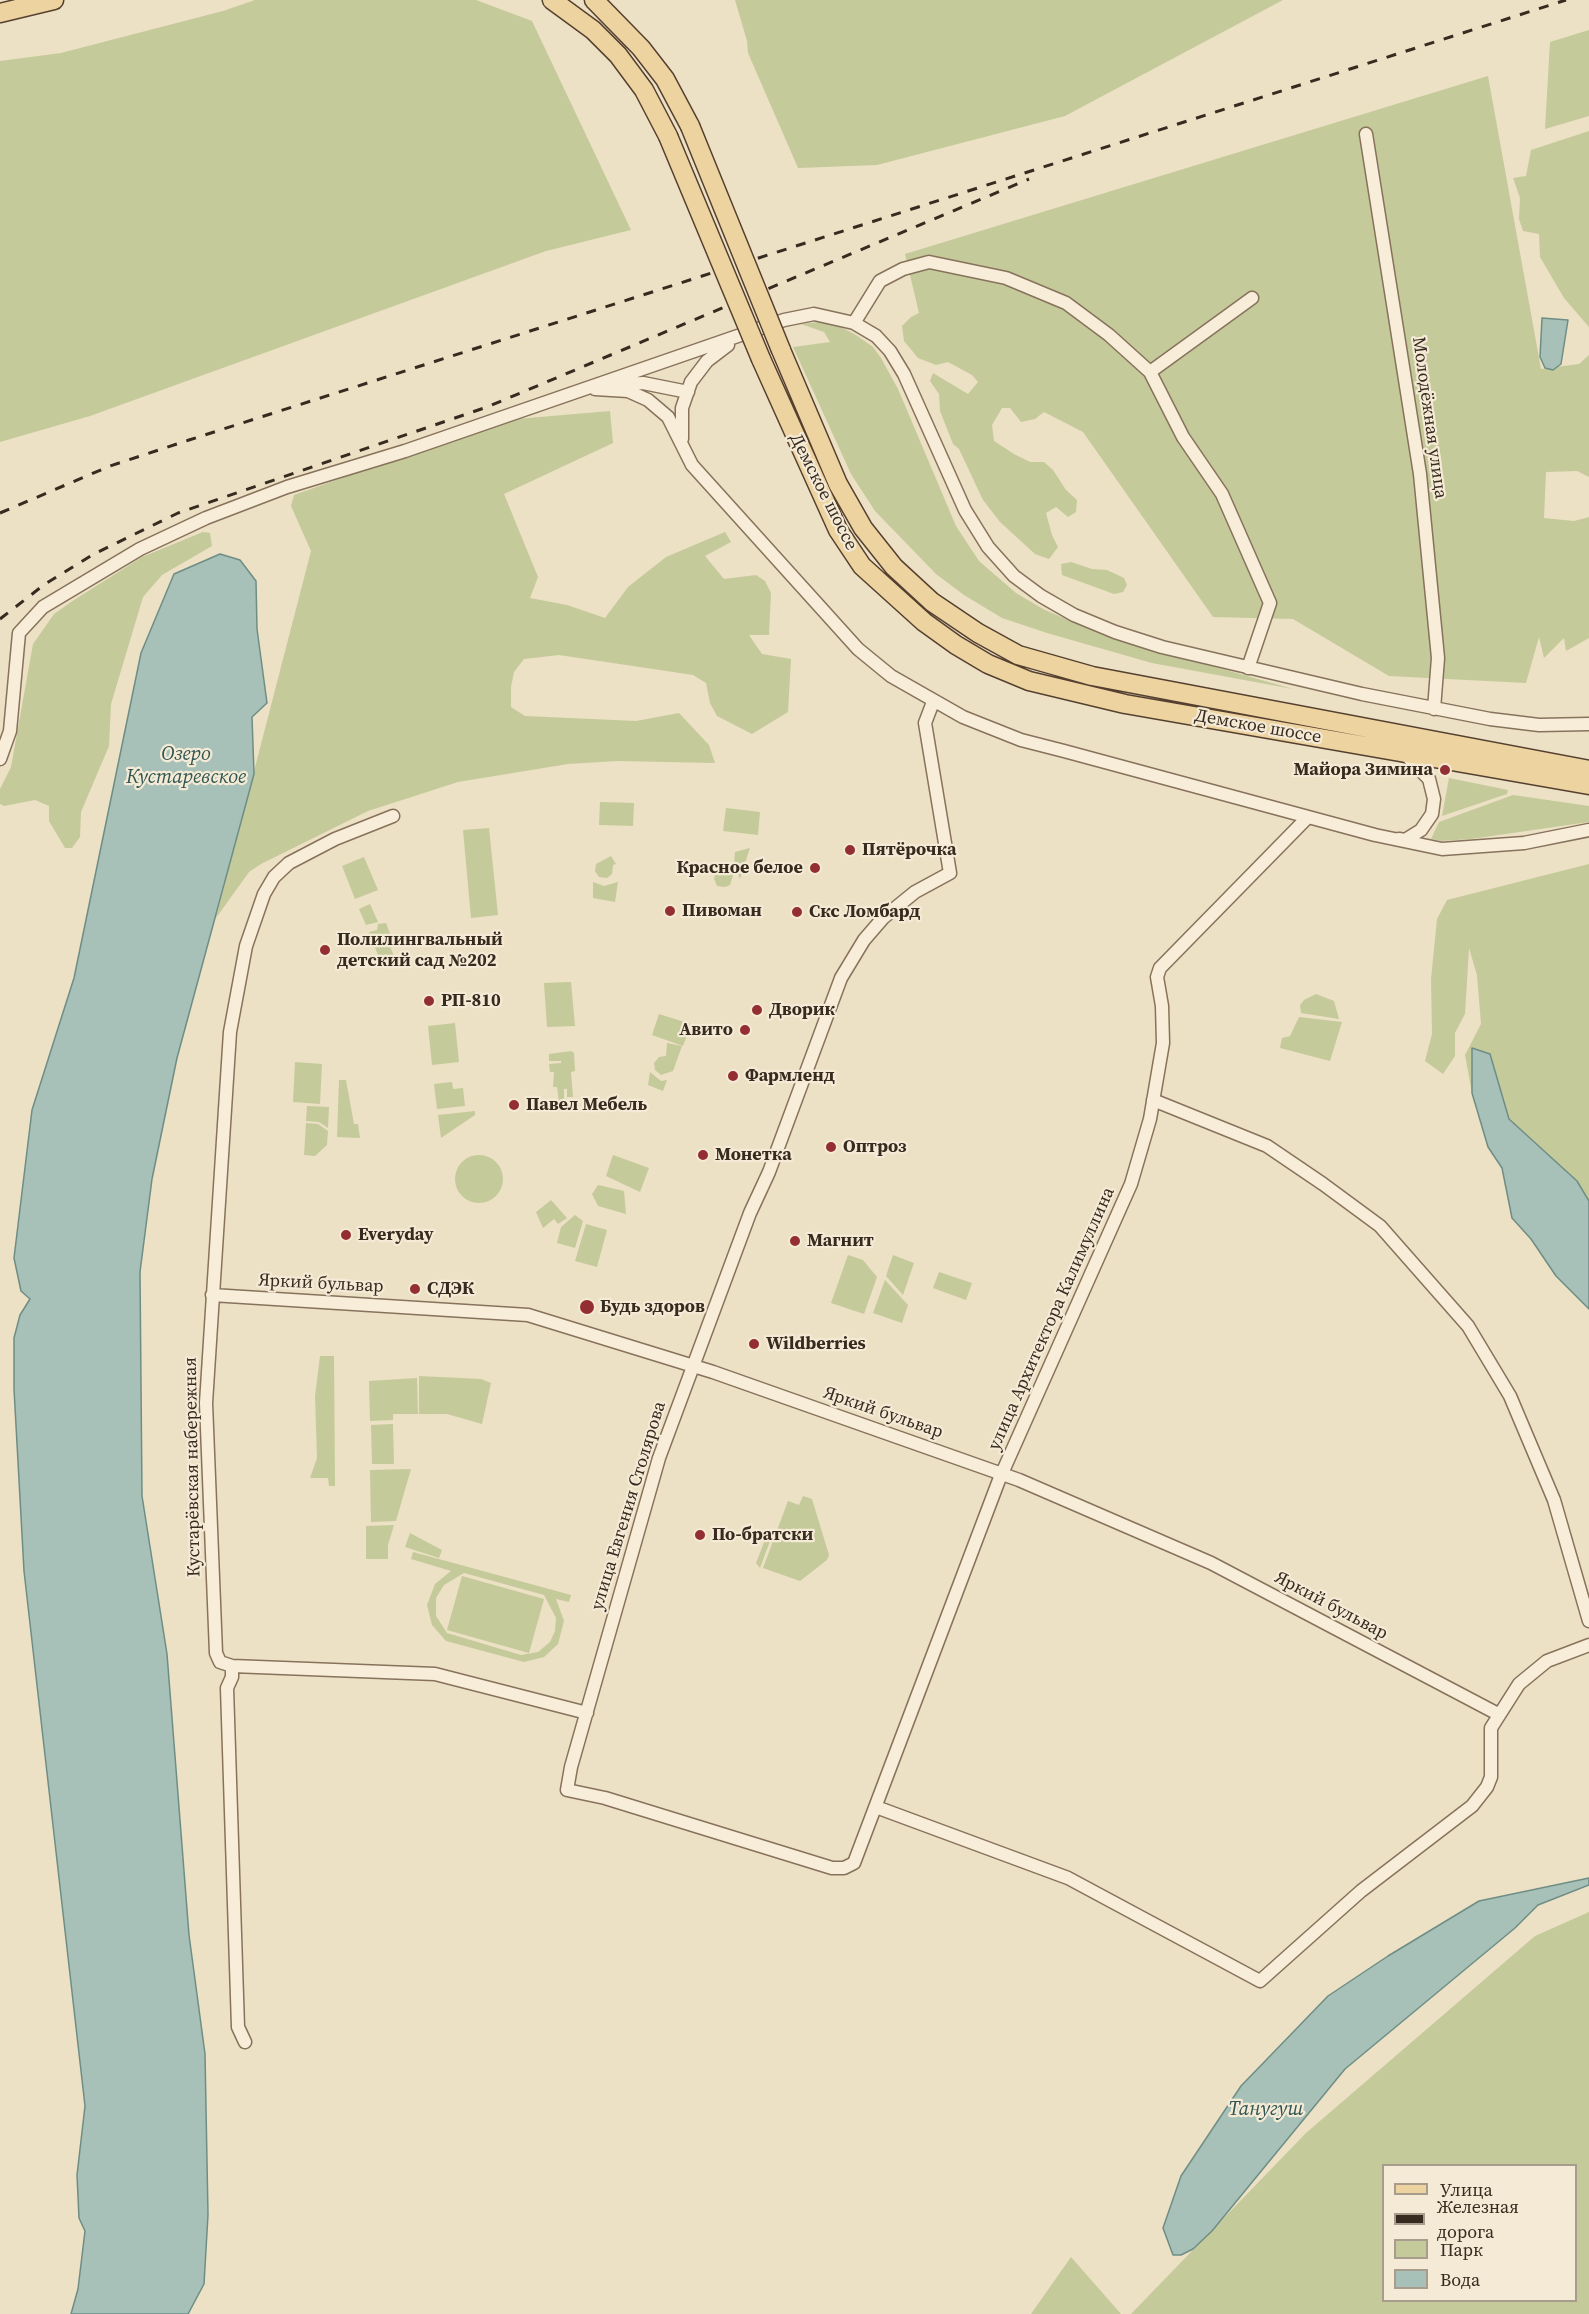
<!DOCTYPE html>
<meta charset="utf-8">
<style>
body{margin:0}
#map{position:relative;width:1589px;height:2314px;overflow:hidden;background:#ece0c5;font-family:"Source Serif 4",serif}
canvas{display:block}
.legend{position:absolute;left:1382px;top:2164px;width:195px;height:138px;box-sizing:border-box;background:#f4ead5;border:2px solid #a89d8c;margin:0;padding:8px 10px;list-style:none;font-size:18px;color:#372a1f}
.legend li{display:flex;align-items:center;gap:12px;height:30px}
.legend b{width:30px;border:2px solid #a89d8c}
</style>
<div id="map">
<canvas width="1589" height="2314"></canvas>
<ul class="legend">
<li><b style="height:8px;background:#edd39f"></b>Улица</li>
<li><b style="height:8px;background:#372a1f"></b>Железная дорога</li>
<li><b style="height:16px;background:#c5ca9a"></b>Парк</li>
<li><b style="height:16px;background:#a7c0b8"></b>Вода</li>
</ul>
</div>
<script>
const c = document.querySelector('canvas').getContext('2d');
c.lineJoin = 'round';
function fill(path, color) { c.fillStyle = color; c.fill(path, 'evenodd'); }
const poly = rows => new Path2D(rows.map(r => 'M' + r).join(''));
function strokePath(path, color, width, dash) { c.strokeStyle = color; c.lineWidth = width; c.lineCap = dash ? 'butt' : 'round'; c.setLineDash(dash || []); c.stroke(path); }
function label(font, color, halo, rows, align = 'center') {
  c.font = font + ' "Source Serif 4",serif'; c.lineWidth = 4.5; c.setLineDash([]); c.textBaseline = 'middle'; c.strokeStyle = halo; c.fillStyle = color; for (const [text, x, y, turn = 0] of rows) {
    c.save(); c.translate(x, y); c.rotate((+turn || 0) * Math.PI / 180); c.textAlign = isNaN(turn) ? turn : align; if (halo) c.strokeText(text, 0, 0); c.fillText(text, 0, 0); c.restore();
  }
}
fill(poly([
 [255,0,476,0,532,21,631,230,546,251,90,416,0,442,0,61,61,53,223,11],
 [735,0,1283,0,1065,116,877,165,798,168,748,53,747,41],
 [1589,30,1589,116,1545,129,1550,42],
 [1488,76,1541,369,1579,364,1589,355,1589,477,1577,471,1546,472,1544,518,1574,521,1589,517,1589,638,1566,651,1564,638,1544,658,1539,637,1526,683,1389,676,1293,619,1213,617,1083,432,1044,412,1035,419,1021,422,1010,408,1002,408,992,425,994,441,1014,454,1030,462,1044,462,1053,470,1066,490,1077,500,1076,512,1068,517,1056,507,1046,513,1052,535,1058,547,1049,559,1035,554,1000,522,983,500,959,449,953,444,940,411,939,394,930,381,933,373,968,394,978,382,972,375,948,362,936,365,918,358,904,341,902,326,911,317,919,313,905,254],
 [1589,131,1589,327,1564,298,1540,257,1539,234,1523,231,1519,219,1520,198,1513,178,1526,176,1531,150],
 [819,322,837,325,856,335,873,347,881,358,898,389,956,526,979,561,1016,593,1043,609,1103,635,1293,689,1152,663,1047,633,1002,618,964,595,936,574,875,511,851,474,793,347,830,342,824,332,801,324],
 [610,411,613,443,504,494,538,577,530,598,567,605,605,618,628,587,666,557,725,532,731,542,705,556,724,579,756,575,765,581,771,593,769,635,749,635,762,654,791,659,788,712,752,734,717,716,710,703,706,683,693,675,559,655,524,659,514,672,511,687,511,707,525,716,636,721,679,713,709,745,715,763,618,761,568,764,458,782,368,811,261,864,249,872,216,918,311,551,291,506,294,495,505,420],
 [203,532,210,533,212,546,162,575,143,597,111,704,109,746,81,812,80,837,72,848,65,848,49,821,49,806,35,800,4,806,0,804,0,789,11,767,33,644,54,614,71,602,142,557],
 [1071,562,1092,569,1107,570,1124,578,1127,585,1123,592,1114,594,1062,575,1061,564],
 [1449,778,1508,790,1507,794,1442,816],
 [1513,795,1589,806,1589,822,1471,839,1441,841,1431,839,1439,822],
 [600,802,634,803,633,826,599,825],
 [726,808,760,812,758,835,723,831],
 [489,828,498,915,471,918,463,830],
 [750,848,746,860,740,879,734,863,735,852],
 [611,856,616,864,613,865,612,874,607,878,599,877,595,871,596,864],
 [364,857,378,890,355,899,342,866],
 [1589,864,1589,1254,1472,1093,1465,1055,1481,1024,1477,975,1469,948,1465,1014,1455,1033,1455,1056,1443,1074,1425,1061,1432,1034,1431,979,1437,919,1447,900],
 [734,866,737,873,733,875,730,885,725,887,717,886,714,879,716,872],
 [593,882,604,886,618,882,615,902,593,898],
 [370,904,378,922,366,925,359,909],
 [386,923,392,939,391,949,398,966,383,968,369,932,377,930,378,924],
 [571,982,575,1026,547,1027,544,983],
 [1316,994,1334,1001,1339,1019,1301,1013,1300,1005,1304,1000],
 [659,1014,691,1024,683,1046,652,1035],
 [1299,1017,1342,1022,1330,1061,1280,1048,1282,1038,1290,1036],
 [455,1023,459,1062,432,1065,428,1026],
 [667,1043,682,1046,673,1071,661,1075,655,1070,654,1063,659,1057,666,1056],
 [571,1051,574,1053,575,1071,571,1072,573,1097,567,1097,567,1089,564,1089,564,1101,559,1102,557,1087,553,1087,554,1072,550,1072,549,1064,561,1063,561,1061,549,1061,549,1054],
 [295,1062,322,1064,320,1104,293,1102],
 [650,1072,661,1081,667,1080,663,1091,648,1085],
 [339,1080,346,1080,354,1124,358,1124,360,1138,337,1137],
 [452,1082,453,1089,463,1088,465,1106,437,1109,434,1084],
 [307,1106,329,1107,328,1128,319,1122,306,1121],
 [475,1111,475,1115,441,1138,438,1115],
 [306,1123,318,1124,328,1131,327,1145,315,1156,304,1155],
 [613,1155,649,1168,640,1192,606,1176],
 '455 1179a24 24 0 1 1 48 0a24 24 0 1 1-48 0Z',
 [598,1185,624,1191,626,1214,598,1206,592,1194],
 [551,1200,567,1218,558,1224,554,1219,543,1228,536,1212],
 [575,1215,583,1221,575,1248,557,1243,561,1227],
 [586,1224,607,1230,597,1267,575,1261],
 [848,1255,863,1260,877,1277,864,1314,831,1303],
 [893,1255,914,1263,903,1295,886,1276],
 [939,1272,972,1283,966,1300,933,1288],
 [885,1280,908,1305,902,1323,873,1313],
 [320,1356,334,1356,335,1486,329,1486,328,1478,310,1478,317,1458,315,1396],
 [419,1376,481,1379,491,1383,482,1424,447,1414,419,1414],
 [417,1378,418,1414,393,1414,393,1420,370,1421,369,1381],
 [393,1424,394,1464,372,1464,371,1425],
 [411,1469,396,1521,371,1522,370,1470],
 [803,1496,812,1499,829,1555,827,1560,800,1581,763,1568,788,1501,799,1505],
 [394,1525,388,1545,388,1559,366,1559,366,1526],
 [410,1533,442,1550,439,1558,405,1547],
 [765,1540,770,1541,760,1568,756,1563],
 [413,1552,571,1595,569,1602,556,1599,564,1621,558,1644,544,1657,524,1662,446,1641,432,1625,427,1605,435,1584,451,1571,411,1559],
 [464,1573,544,1595,556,1618,555,1631,550,1642,538,1652,521,1655,447,1633,436,1616,436,1598,444,1585],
 [462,1576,544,1599,529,1653,447,1630],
 [1589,1912,1589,2314,1131,2314,1306,2133,1535,1936],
 [1384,2166,1576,2166,1576,2300,1384,2300],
 [1071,2257,1121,2314,1031,2314]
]), '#c5ca9a');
const water = poly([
 [1542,318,1568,320,1561,364,1553,370,1545,368,1540,357,1542,318],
 [220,554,240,560,256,581,257,629,267,703,252,717,254,774,177,1058,152,1179,140,1272,142,1496,167,1654,189,1935,205,2054,208,2215,204,2284,188,2314,71,2314,78,2289,85,2231,79,2218,77,2175,85,2106,24,1571,14,1389,14,1338,20,1315,30,1299,21,1291,14,1258,32,1110,74,978,141,653,174,574,220,554],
 [1472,1048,1490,1054,1509,1119,1577,1181,1589,1201,1589,1309,1556,1276,1531,1239,1512,1218,1502,1168,1488,1147,1472,1093,1472,1048],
 [1589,1878,1589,1885,1538,1905,1515,1928,1345,2069,1212,2231,1193,2249,1181,2255,1173,2255,1163,2228,1181,2176,1241,2086,1328,1996,1388,1956,1479,1901,1589,1878]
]);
fill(water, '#a7c0b8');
strokePath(water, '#6e8e85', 1.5);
const minor = poly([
 [1366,134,1420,474,1438,658,1434,709],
 [854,323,880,281,903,269,929,262,1006,278,1066,303,1109,335,1150,372,1183,437,1222,494,1270,603,1248,668],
 [1150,372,1252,298],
 [615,384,643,383,688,392],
 [595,389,628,391,648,400,668,417,692,465,858,649,891,676,963,717,1021,740,1064,751,1375,835,1442,849,1524,843,1589,830],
 [682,439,682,408,691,382,707,361,728,345],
 [933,702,925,723,950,873,915,892,883,918,864,940,841,978,769,1172,750,1213,659,1458,571,1767,567,1790,605,1798,832,1868,844,1868,854,1863,999,1480,1131,1184,1150,1119,1163,1043,1162,1006,1157,977,1160,968,1308,817],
 [0,759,10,731,19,633,43,607,140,549,206,518,287,487,405,451,784,320,814,314,854,323,876,336,890,351,904,374,965,510,988,547,1014,576,1041,596,1074,615,1115,632,1162,647,1362,694,1490,719,1539,725,1589,724],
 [1399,839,1405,840,1421,830,1432,814,1434,799,1429,779,1405,754],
 [1153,1100,1267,1146,1323,1184,1380,1226,1468,1326,1510,1396,1554,1500,1589,1621],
 [212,1295,528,1315,713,1372,1019,1480,1211,1563,1498,1714],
 [232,1666,435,1674,587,1713],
 [876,1807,1068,1878,1260,1981,1361,1891,1472,1806,1487,1787,1491,1777,1491,1728,1519,1684,1547,1661,1589,1645],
 [245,2042,238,2027,227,1688,232,1677,232,1666,220,1662,216,1653,206,1403,230,1032,246,946,264,894,274,877,289,863,335,839,393,816]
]);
const primary = poly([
 [552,0,593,30,618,55,644,90,668,136],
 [594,0,641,48,665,79,690,126],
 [0,13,54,0],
 [781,350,838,484,863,528,894,567,932,602,978,633,1018,655,1092,676,1589,770],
 [761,359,838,530,862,566,924,622,956,645,988,664,1029,681,1125,704,1589,785]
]);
strokePath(minor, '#87725c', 15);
strokePath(primary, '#554030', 21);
strokePath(minor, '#f7edd8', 12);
strokePath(primary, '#edd39f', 18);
strokePath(poly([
 [0,513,110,466,189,440,1566,0],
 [0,619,45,584,94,554,178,513,487,407,1029,179]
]), '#372a1f', 3, [10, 10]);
const primaryBridge = poly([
 [690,126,781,350],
 [668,136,761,359]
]);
strokePath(primaryBridge, '#554030', 21, []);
strokePath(primaryBridge, '#edd39f', 18);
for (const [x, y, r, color] of [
 [1445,770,6,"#932f32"],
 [850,850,6,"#932f32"],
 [815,868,6,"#932f32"],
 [670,911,6,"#932f32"],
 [797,912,6,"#932f32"],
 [325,950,6,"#932f32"],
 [429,1001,6,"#932f32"],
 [757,1010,6,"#932f32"],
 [745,1030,6,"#932f32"],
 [733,1076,6,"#932f32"],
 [514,1105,6,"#932f32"],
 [831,1147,6,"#932f32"],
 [703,1155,6,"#932f32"],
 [346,1235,6,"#932f32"],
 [795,1241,6,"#932f32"],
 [415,1289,6,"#932f32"],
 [587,1307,8,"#932f32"],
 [754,1344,6,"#932f32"],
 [700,1535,6,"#932f32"]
]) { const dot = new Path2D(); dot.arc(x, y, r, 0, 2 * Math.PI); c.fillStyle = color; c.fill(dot); strokePath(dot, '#f4ead5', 2); }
label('18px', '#372a1f', '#f4ead5', [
 ["Молодёжная улица",1429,418,82],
 ["Демское шоссе",823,492,63],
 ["Демское шоссе",1258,727,10],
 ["Яркий бульвар",321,1284,3],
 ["улица Архитектора Калимуллина",1052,1319,-66],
 ["Яркий бульвар",883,1413,19],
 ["Кустарёвская набережная",193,1467,-91],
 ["улица Евгения Столярова",629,1506,-73],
 ["Яркий бульвар",1331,1606,28]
]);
label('bold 18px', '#372a1f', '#f4ead5', [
 ["Майора Зимина",1433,770,"right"],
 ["Пятёрочка",862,850],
 ["Красное белое",803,868,"right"],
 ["Пивоман",682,911],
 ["Скс Ломбард",809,912],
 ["Полилингвальный",337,940],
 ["детский сад №202",337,961],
 ["РП-810",441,1001],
 ["Дворик",769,1010],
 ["Авито",733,1030,"right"],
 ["Фармленд",745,1076],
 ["Павел Мебель",526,1105],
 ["Оптроз",843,1147],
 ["Монетка",715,1155],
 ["Everyday",358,1235],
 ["Магнит",807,1241],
 ["СДЭК",427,1289],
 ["Будь здоров",600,1307],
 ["Wildberries",766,1344],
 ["По-братски",712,1535]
], 'left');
label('italic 20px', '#2f5653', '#f4ead5', [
 ["Озеро",186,755],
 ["Кустаревское",186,778],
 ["Танугуш",1266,2110]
]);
</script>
